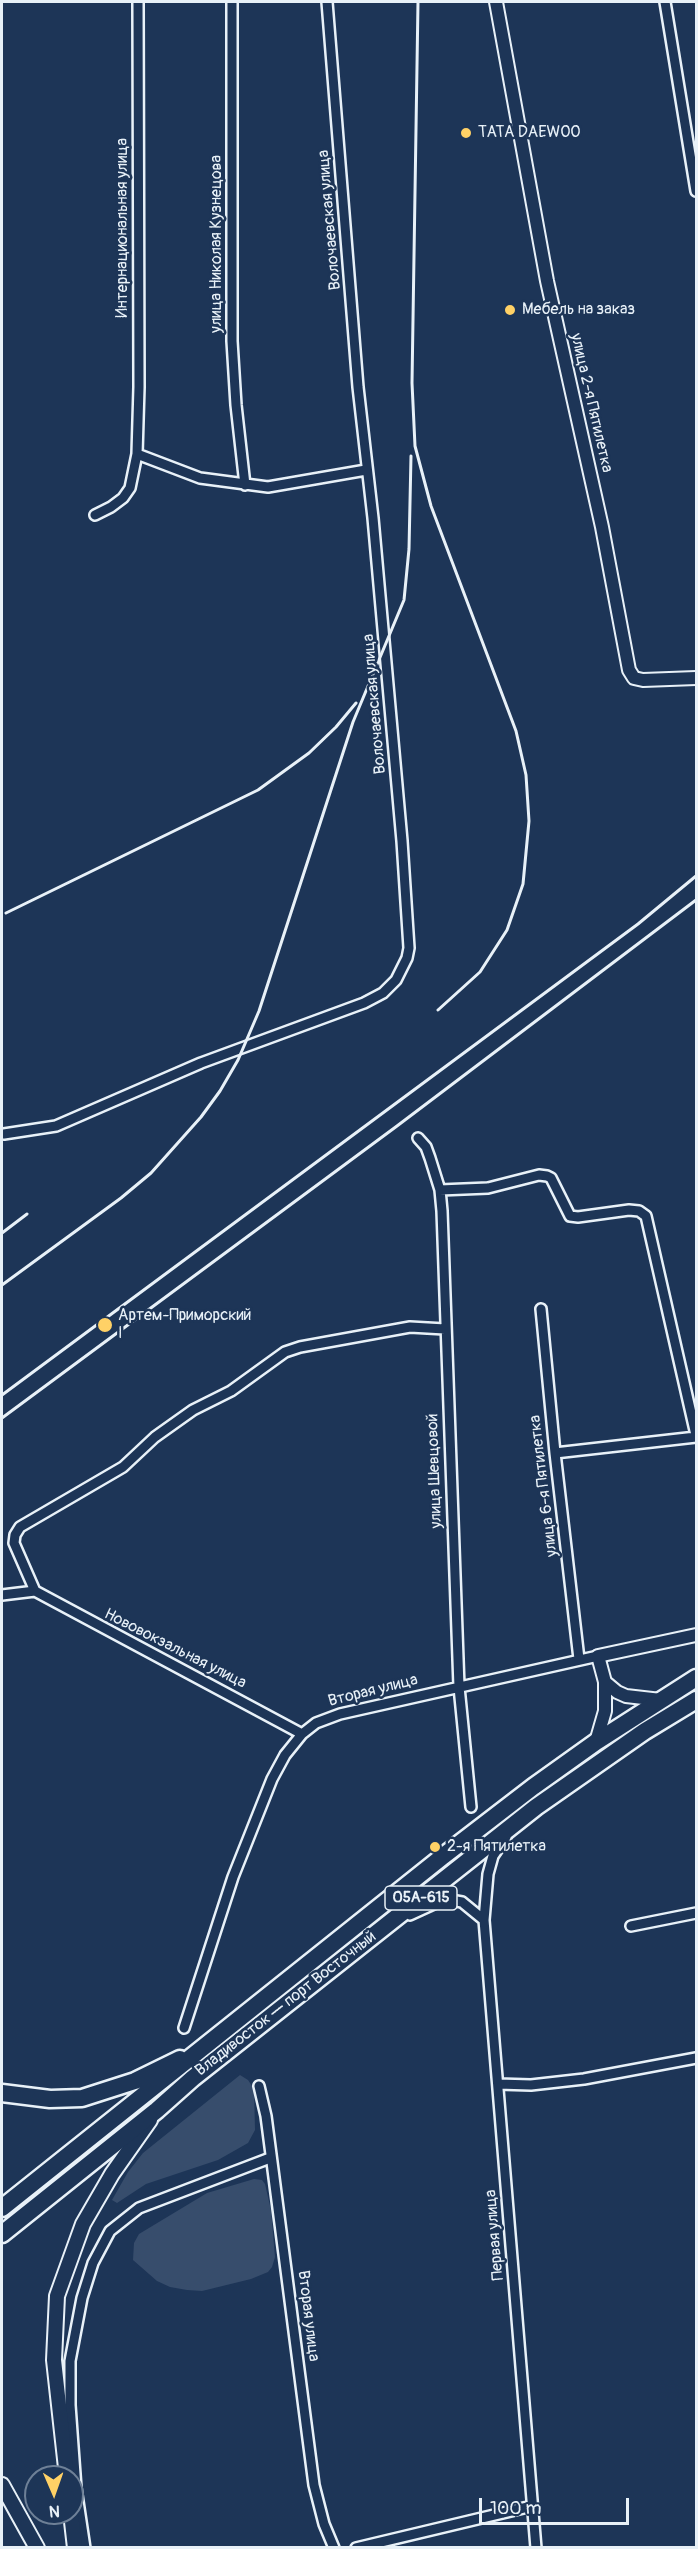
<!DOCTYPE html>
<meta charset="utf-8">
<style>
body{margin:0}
#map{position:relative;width:698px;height:2549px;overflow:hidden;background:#1d3557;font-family:Pangolin,sans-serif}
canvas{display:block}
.frame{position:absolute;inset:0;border:3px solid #e8f1f8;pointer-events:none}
.north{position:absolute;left:24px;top:2465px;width:60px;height:60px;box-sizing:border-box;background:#1d3557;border:2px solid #6e8097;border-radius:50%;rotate:178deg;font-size:16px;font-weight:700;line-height:24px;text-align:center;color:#e8f1f8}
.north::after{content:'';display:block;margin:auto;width:21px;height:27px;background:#ffd166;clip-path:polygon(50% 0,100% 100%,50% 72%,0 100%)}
.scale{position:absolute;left:479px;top:2498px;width:150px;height:27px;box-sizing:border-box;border:3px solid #e8f1f8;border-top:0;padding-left:8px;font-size:18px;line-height:21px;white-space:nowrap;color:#e8f1f8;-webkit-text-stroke:4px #1d3557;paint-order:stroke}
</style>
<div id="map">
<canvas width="698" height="2549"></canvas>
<div class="frame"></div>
<div class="north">N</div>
<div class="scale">100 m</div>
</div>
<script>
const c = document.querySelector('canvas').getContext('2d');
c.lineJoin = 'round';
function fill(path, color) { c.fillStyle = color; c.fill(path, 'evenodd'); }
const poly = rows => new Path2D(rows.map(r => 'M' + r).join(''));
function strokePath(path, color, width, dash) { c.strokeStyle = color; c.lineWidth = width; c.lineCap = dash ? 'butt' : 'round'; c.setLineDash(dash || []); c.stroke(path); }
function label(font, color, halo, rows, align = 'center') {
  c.font = font + ' Pangolin,sans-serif'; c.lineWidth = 5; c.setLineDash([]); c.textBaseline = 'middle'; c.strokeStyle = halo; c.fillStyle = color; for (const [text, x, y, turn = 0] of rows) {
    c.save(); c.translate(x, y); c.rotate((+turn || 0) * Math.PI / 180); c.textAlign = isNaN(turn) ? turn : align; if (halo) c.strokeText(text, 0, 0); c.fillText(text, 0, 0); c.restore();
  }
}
fill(poly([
 [240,2075,248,2080,254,2089,255,2130,248,2143,218,2160,146,2184,117,2203,112,2200,128,2172,143,2153],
 [254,2179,262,2180,265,2184,271,2210,275,2257,272,2267,268,2272,251,2279,202,2291,187,2290,170,2287,157,2281,133,2260,134,2243,139,2234,207,2193]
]), '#374d6c');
const street = poly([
 [232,2,232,341,236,405,245,485],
 [665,2,696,191],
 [137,454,139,387,138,2],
 [95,515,111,507,123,498,130,488,137,454,200,478,268,487,366,470],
 [4,1134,56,1126,201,1063,364,1003,383,993,396,980,407,958,409,948,402,841,373,518,358,387,327,2],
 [418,1138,426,1147,430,1158,440,1190,442,1211,459,1687,471,1807],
 [440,1190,488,1188,539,1175,547,1176,551,1178,570,1216,578,1217,629,1210,639,1211,646,1216,696,1435],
 [541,1309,555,1453,579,1659],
 [555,1453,696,1437],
 [35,1591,14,1543,15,1535,20,1527,123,1467,155,1437,193,1410,231,1391,285,1352,300,1347,410,1327,445,1329],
 [2,1595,35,1591,302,1734],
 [506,1837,493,1856,488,1874,484,1920,536,2548],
 [410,1915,445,1899,462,1902,484,1920],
 [631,1926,696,1913],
 [184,2028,233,1877,272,1779,285,1755,302,1734,316,1723,340,1714,598,1656],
 [498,2084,531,2085,584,2079,696,2058],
 [259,2086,266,2116,314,2485,324,2524,334,2548],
 [85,2548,76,2488,70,2405,70,2361,82,2298,93,2263,110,2231,139,2208,270,2158],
 [356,2548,532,2506]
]);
const secondary = poly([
 [496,2,547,281,602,527,629,670,634,678,643,680,696,678],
 [605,1682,617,1692,626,1696,661,1700],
 [596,1742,605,1711,605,1682,598,1656,696,1635]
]);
const primary = poly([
 [67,2477,54,2360,57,2296,83,2224,112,2174,150,2120],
 [2,2485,37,2548],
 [71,2513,75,2548]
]);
const highway = poly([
 [2,2093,50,2099,82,2098,135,2081,180,2059],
 [2,2208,442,1857,533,1787,596,1742,696,1678],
 [2,2234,157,2110,193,2078,536,1807,645,1731,696,1700]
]);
strokePath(street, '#e8f1f8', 14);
strokePath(secondary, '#e8f1f8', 16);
strokePath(primary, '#e8f1f8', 18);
strokePath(highway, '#e8f1f8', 21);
strokePath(street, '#1d3557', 9);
strokePath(secondary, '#1d3557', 12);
strokePath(primary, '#1d3557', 14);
strokePath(highway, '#1d3557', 16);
strokePath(poly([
 [418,2,412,383,415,446,431,506,516,731,526,775,529,821,523,884,507,930,480,972,438,1010],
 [6,913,258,790,309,753,336,727,356,703],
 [2,1233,27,1214],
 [2,1285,121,1198,151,1173,201,1117,220,1091,238,1060,259,1011,353,722,404,600,409,549,411,456],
 [2,1395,638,924,696,876],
 [2,1418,397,1126,696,900]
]), '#e8f1f8', 3);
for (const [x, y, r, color] of [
 [466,133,6,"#ffd166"],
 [510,310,6,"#ffd166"],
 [105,1325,8,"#ffd166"],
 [435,1847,6,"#ffd166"]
]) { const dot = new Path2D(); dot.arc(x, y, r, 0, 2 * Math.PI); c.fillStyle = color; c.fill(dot); strokePath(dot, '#1d3557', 2); }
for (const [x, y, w] of [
 [421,1898,72]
]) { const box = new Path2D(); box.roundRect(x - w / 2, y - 12, w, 24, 4.5); c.fillStyle = '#1d3557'; c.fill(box); strokePath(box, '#e8f1f8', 1.5); }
label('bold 15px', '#e8f1f8', null, [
 ["05А-615",421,1898]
]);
label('16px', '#e8f1f8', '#1d3557', [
 ["TATA DAEWOO",478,133],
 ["Мебель на заказ",522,310],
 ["Артем-Приморский",118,1316],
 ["I",118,1334],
 ["2-я Пятилетка",447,1847]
], 'left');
label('16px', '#e8f1f8', '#1d3557', [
 ["Волочаевская улица",330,220,-95],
 ["Интернациональная улица",123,228,-90],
 ["улица Николая Кузнецова",217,244,-90],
 ["улица 2-я Пятилетка",591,403,77],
 ["Волочаевская улица",375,704,-95],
 ["улица Шевцовой",435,1471,-92],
 ["улица 6-я Пятилетка",544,1486,-97],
 ["Нововокзальная улица",175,1649,27],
 ["Вторая улица",373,1691,-14],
 ["Владивосток — порт Восточный",286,2004,-38],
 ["Первая улица",495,2235,-95],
 ["Вторая улица",308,2316,83]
]);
</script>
